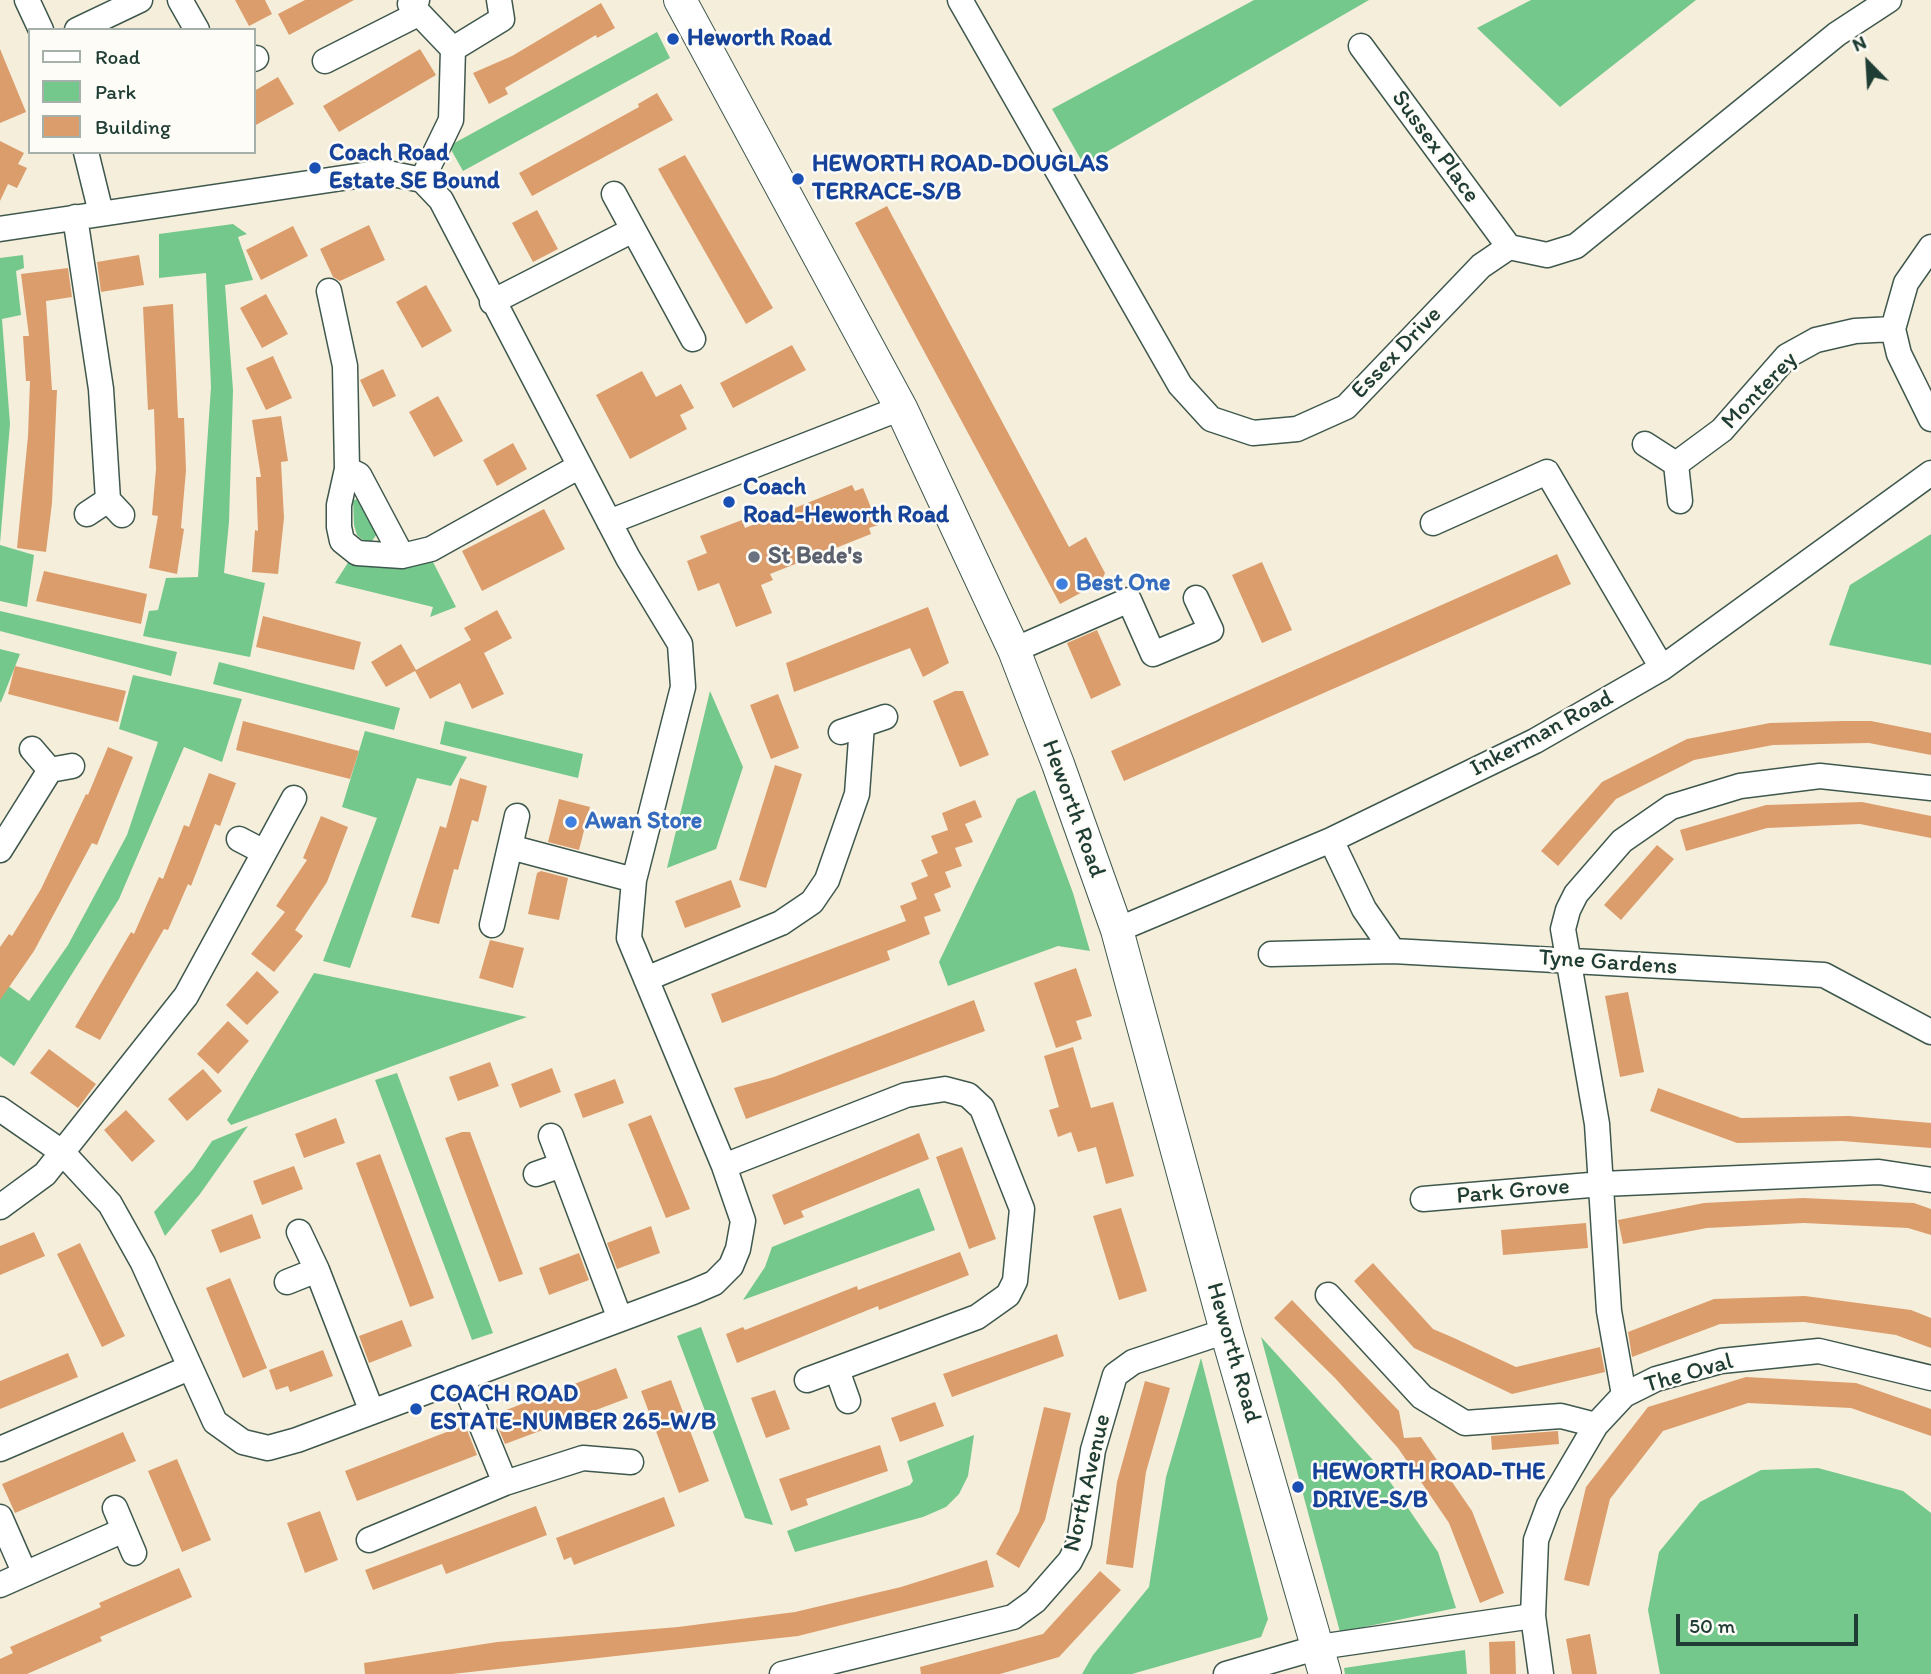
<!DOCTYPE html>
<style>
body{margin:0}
#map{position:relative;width:1931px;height:1674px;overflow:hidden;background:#f5eedb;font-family:Itim,sans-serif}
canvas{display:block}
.legend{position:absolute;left:28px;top:28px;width:228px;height:126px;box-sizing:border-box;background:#fdfcf7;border:2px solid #a4b0a9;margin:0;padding:9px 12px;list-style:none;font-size:21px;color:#1f3d34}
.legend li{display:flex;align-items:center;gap:14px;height:35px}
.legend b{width:35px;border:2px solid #a4b0a9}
.north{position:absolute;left:1833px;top:28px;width:70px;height:70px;-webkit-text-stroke:5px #fdfcf7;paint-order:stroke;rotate:336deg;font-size:19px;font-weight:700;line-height:28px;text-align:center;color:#1f3d34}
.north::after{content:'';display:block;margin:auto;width:24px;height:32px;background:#1f3d34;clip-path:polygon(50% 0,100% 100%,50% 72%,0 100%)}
.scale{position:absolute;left:1676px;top:1614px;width:182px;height:32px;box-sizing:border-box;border:4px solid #1f3d34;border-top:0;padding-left:9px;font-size:21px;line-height:24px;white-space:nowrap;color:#1f3d34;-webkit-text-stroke:5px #fdfcf7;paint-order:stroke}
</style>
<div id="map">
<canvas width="1931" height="1674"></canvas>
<ul class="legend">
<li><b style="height:9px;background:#fff"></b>Road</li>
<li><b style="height:19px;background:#74c88c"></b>Park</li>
<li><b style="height:19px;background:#dc9d6c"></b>Building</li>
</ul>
<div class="north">N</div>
<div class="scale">50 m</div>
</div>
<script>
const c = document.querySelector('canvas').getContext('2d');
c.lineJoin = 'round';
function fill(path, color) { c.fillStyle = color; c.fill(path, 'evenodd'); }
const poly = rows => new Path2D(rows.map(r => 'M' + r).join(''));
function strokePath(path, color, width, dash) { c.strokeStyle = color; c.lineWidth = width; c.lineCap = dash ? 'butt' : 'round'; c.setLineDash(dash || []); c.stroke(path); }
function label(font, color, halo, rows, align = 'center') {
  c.font = font + ' Itim,sans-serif'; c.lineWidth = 5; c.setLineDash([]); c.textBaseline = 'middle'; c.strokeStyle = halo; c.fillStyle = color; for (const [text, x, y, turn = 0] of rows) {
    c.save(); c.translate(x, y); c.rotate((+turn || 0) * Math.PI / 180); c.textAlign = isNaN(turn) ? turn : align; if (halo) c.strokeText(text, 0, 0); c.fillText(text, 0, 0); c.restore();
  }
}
fill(poly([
 [1254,0,1369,0,1084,165,1052,109],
 [1531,0,1696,0,1560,107,1477,28],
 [657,32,670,58,463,171,449,146],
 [233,224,247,234,238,237,253,280,225,285,233,390,229,522,224,573,265,583,250,657,143,636,149,611,158,610,166,578,198,577,211,387,206,273,159,278,159,234],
 [23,255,24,268,16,271,21,315,2,319,10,424,0,543,0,258],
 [358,499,377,534,372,541,365,542,357,535,354,525,353,500],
 [1931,534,1931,665,1829,645,1850,585],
 [0,545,34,555,27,607,0,601],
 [349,561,399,567,433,562,456,607,430,617,433,607,335,583],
 [0,611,177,652,171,676,0,631],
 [0,649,20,654,1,702,0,702],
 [219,662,400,708,394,730,213,684],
 [133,675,242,699,222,762,184,747,119,899,14,1066,0,1056,0,980,29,1001,68,945,127,835,158,742,119,729],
 [710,691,743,767,716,849,667,868],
 [445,721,583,754,578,778,440,744],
 [365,731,467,757,451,786,417,778,350,968,323,961,377,818,342,807],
 [1035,790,1073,893,1090,951,1058,946,948,986,939,962,1017,799],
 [314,973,527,1017,231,1125,227,1120],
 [397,1073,493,1333,472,1340,375,1080],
 [248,1126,200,1194,165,1236,154,1212,193,1169,212,1141],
 [919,1188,935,1230,743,1300,765,1267,772,1247],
 [701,1327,773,1525,745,1518,677,1336],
 [1261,1337,1382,1470,1438,1552,1456,1608,1340,1632],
 [1201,1358,1268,1619,1261,1637,1132,1674,1082,1674,1093,1655,1149,1587,1166,1477],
 [974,1435,968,1476,959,1494,946,1507,923,1517,795,1552,787,1531,910,1485,913,1481,907,1461],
 [1818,1468,1903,1491,1931,1513,1931,1674,1660,1674,1648,1610,1659,1552,1700,1502,1761,1470],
 [1465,1650,1467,1674,1345,1674,1344,1668]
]), '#74c88c');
fill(poly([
 [235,0,265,0,272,14,249,26],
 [305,0,354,0,289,35,278,14],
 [601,3,615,28,597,38,596,35,505,88,508,94,489,104,473,73,512,56],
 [0,49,26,112,0,123],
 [420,49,436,75,339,132,323,106],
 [278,77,294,104,254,126,254,91],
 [657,93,673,120,532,196,519,173,639,107,638,104],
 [0,141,24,153,18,164,27,168,17,188,8,184,0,201],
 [685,155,773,308,746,324,658,169],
 [887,206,1069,547,1086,537,1105,573,1101,582,1060,604,855,223],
 [537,210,558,249,533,262,512,223],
 [369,225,385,260,340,281,333,277,320,249],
 [293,226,308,256,261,280,246,250],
 [139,255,144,285,101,292,97,262],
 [68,268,72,297,46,301,52,390,57,390,52,503,46,552,17,548,28,436,30,381,26,381,23,336,29,336,21,274],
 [426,285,452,331,422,348,396,302],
 [266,294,288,334,262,348,240,308],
 [173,304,178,418,184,418,186,470,181,528,184,529,177,574,149,568,158,516,152,515,156,469,154,409,148,410,143,307],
 [792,345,806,370,733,408,720,383],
 [273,356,292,398,266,410,246,368],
 [383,369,396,396,373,407,360,380],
 [642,371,656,397,681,384,694,408,680,415,687,429,630,459,596,395],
 [438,396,463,441,434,457,409,412],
 [281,416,288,461,281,462,284,518,278,574,252,572,255,530,258,531,256,477,261,477,252,420],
 [513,443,527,469,497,486,483,460],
 [852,485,855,491,863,488,878,525,869,528,871,534,770,574,773,580,761,585,772,613,736,627,719,583,698,591,687,561,707,553,700,536,742,520,745,528],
 [544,509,565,549,482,591,462,551],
 [1557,554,1571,584,1124,781,1111,751],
 [1262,562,1292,630,1262,643,1232,575],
 [44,571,147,594,141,624,36,601],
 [928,607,949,663,923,677,910,648,794,692,786,663],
 [497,610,512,638,484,653,504,694,472,709,460,683,430,699,415,671,386,687,371,662,401,644,416,670,471,640,464,628],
 [263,616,361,642,354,670,256,647],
 [1097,630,1121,685,1091,699,1067,643],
 [15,666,126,691,118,722,8,694],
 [955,691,963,691,989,755,960,767,933,701],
 [778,694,799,748,771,759,750,705],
 [243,721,359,751,350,779,236,750],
 [1842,721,1871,721,1931,733,1931,755,1869,743,1773,745,1694,760,1616,799,1558,866,1541,851,1602,782,1687,739,1770,723],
 [108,747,133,757,97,845,92,843,34,951,0,1000,0,947,9,934,12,936,41,889,86,794,88,795],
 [775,765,802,774,766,888,739,880],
 [209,773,236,783,220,826,215,824,191,886,188,884,168,930,164,929,100,1040,75,1027,131,932,134,934,159,877,163,879,184,825,189,827],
 [460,778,487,786,478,822,472,820,458,870,454,869,439,924,411,917,440,826,446,828],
 [559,799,590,807,579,850,548,842],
 [975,800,982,817,965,824,973,842,955,848,962,866,945,872,951,887,934,894,941,911,924,917,930,934,887,951,890,960,722,1023,711,994,906,921,900,906,917,899,911,883,928,876,921,860,938,853,931,836,948,830,942,813],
 [1862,802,1931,816,1931,838,1860,824,1767,828,1686,851,1680,830,1766,805],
 [321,816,348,827,327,882,295,930,303,936,274,972,251,954,285,912,276,906,307,860,303,858],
 [1657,845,1674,859,1621,920,1604,905],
 [541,871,568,878,559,920,528,914,537,873],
 [731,880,741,907,685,928,675,901],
 [490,940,524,948,513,988,479,978],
 [1076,968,1092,1016,1076,1021,1082,1039,1056,1048,1034,983],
 [257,971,279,992,247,1025,226,1005],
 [1628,992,1644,1072,1620,1077,1605,996],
 [974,1000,985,1031,746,1119,734,1088,774,1077],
 [228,1021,249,1041,218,1074,197,1054],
 [1073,1047,1091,1108,1113,1102,1134,1176,1106,1184,1096,1147,1078,1152,1071,1132,1058,1137,1049,1110,1059,1107,1044,1056],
 [49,1049,96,1084,78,1108,30,1073],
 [490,1062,499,1086,458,1101,449,1077],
 [552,1068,561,1092,520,1108,511,1084],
 [203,1069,222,1091,187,1121,168,1099],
 [615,1079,624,1103,583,1118,574,1094],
 [1658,1088,1741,1118,1849,1116,1931,1123,1931,1148,1842,1141,1737,1143,1650,1111],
 [126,1110,155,1141,132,1162,104,1130],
 [651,1115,690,1209,666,1218,628,1124],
 [336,1118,345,1143,304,1158,295,1134],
 [462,1132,470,1132,523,1274,499,1282,445,1138],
 [919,1133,929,1159,801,1211,804,1217,784,1225,772,1195],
 [962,1147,996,1239,969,1249,936,1157],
 [380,1154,434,1298,410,1307,356,1163],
 [294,1166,303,1189,262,1205,253,1181],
 [1803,1198,1914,1203,1931,1209,1931,1235,1908,1228,1804,1223,1707,1228,1623,1244,1618,1220,1704,1203],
 [1121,1208,1147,1291,1119,1300,1093,1216],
 [252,1214,261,1238,220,1253,211,1230],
 [1586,1223,1588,1248,1503,1255,1501,1230],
 [651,1226,660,1253,617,1269,607,1243],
 [34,1232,45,1256,0,1275,0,1246],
 [80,1243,125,1336,102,1347,57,1254],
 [960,1252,969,1275,879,1310,878,1306,737,1363,726,1334,743,1327,745,1330,857,1286,858,1290],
 [579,1253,589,1280,549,1295,539,1268],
 [1373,1263,1433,1329,1454,1338,1516,1367,1600,1347,1605,1372,1512,1394,1455,1367,1414,1348,1354,1281],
 [230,1278,267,1368,243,1378,206,1288],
 [1805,1296,1911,1310,1931,1318,1931,1348,1896,1335,1804,1322,1720,1324,1632,1357,1628,1332,1714,1299],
 [1292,1300,1399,1411,1404,1438,1421,1437,1472,1511,1504,1593,1480,1603,1449,1523,1398,1448,1335,1378,1274,1318],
 [402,1320,412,1346,369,1363,359,1336],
 [1057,1334,1064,1356,952,1397,943,1374],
 [323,1350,333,1376,290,1392,288,1386,276,1390,269,1370],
 [68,1353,78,1377,0,1409,0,1381],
 [616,1368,628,1398,505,1444,493,1415],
 [1746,1377,1856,1383,1931,1409,1931,1436,1851,1408,1748,1403,1663,1431,1610,1499,1589,1586,1564,1580,1586,1487,1648,1407],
 [671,1380,709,1481,679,1493,641,1391],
 [1145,1381,1170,1388,1146,1472,1133,1568,1106,1564,1117,1482],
 [775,1390,790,1429,766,1438,751,1398],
 [935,1402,944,1426,900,1442,891,1418],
 [1044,1407,1071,1413,1045,1520,1019,1568,996,1554,1019,1512],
 [465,1425,477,1455,357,1501,345,1471],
 [1558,1431,1559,1444,1492,1450,1491,1436],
 [123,1432,136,1461,15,1513,2,1484],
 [880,1445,888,1471,806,1499,808,1505,791,1511,779,1479],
 [177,1459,211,1540,182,1552,148,1471],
 [664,1497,675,1526,574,1565,571,1557,564,1560,556,1538],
 [536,1506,547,1535,446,1574,442,1564,373,1590,365,1570],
 [320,1511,338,1560,305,1573,287,1523],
 [987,1560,994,1587,798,1636,452,1674,365,1674,364,1663,497,1642,678,1627,795,1612,901,1587],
 [179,1568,192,1597,100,1637,102,1641,27,1674,0,1674,0,1659,13,1653,10,1647,101,1607,99,1603],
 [1100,1571,1121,1590,1059,1657,1000,1674,921,1674,920,1667,1043,1634],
 [1590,1634,1597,1674,1572,1674,1566,1639],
 [1515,1641,1516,1674,1490,1674,1489,1642]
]), '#dc9d6c');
const minor = poly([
 [27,0,41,30],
 [180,0,197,30],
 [417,0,410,4,453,49,451,120,422,180],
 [960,0,1180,385,1211,419,1253,433,1297,429,1346,407,1481,266,1509,247,1547,255,1576,246,1837,34,1889,0],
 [77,30,140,0],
 [1361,46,1509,247],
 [453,49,502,19,499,0],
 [254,59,256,58],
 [325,61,418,14],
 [86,152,101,213],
 [614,194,693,339],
 [75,217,101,389,108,500],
 [0,229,383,172,422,180,441,200,628,558,680,644,683,687,634,880,629,938,724,1166,743,1221,738,1249,731,1266,714,1283,693,1292,297,1440,268,1448,243,1442,215,1422,143,1263,110,1204,62,1152,0,1109],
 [1931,247,1906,283,1893,329,1899,354,1931,419],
 [329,291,345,366,347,469,339,505,339,527,342,541,357,553,402,556,431,549,580,466],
 [492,302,633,230],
 [1645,444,1676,464,1680,501],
 [1676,464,1722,430,1787,356,1816,340,1855,331,1893,329],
 [347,469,359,475,402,556],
 [87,514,108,500,122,515],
 [609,522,901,408],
 [1433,523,1547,472,1662,668],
 [1014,650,1129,600,1153,654,1211,630,1196,598],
 [841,732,885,717],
 [32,749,50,770,72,766],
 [239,839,264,852],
 [1331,840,1364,909,1393,951],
 [510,847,634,880],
 [0,850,50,770],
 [492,925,517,816],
 [1117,930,1331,840,1535,741,1662,668,1931,473],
 [1271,954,1393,951,1824,975,1931,1032],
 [646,979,781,923,812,902,827,880,857,794,862,725],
 [551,1136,620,1319],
 [724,1166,906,1095,945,1089,968,1095,982,1108,1022,1209,1015,1281,1008,1295,977,1317,807,1380],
 [536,1174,562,1165],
 [1423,1199,1602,1184,1879,1172,1931,1180],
 [0,1207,45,1174,186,996,294,798],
 [299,1232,317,1270,372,1412],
 [287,1282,317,1270],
 [1328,1295,1422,1397,1465,1423,1561,1416,1596,1425],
 [837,1370,848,1401],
 [462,1378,505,1483],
 [1624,1395,1609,1311,1597,1124,1563,929,1568,910,1576,894,1622,841,1671,807,1740,786,1820,776,1931,788],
 [0,1449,189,1368],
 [115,1508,134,1553],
 [0,1517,25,1574],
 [369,1540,505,1483,583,1458,631,1462],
 [0,1585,124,1530],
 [782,1674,1013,1617,1035,1601,1070,1561,1079,1543,1093,1450,1115,1375,1133,1362,1226,1331],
 [1226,1674,1319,1647,1533,1616],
 [1541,1674,1533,1616,1536,1540,1549,1505,1596,1425,1624,1395,1656,1379,1721,1361,1819,1351,1931,1378]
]);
const tertiary = poly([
 [680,0,901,408,1014,650,1058,764,1117,930,1226,1331,1325,1674]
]);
strokePath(minor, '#3f584d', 27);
strokePath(tertiary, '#3f584d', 34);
strokePath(minor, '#fff', 24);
strokePath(tertiary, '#fff', 32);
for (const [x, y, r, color] of [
 [673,39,7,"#1a4fb4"],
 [315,168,7,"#1a4fb4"],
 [798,179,7,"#1a4fb4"],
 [729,502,7,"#1a4fb4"],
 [754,557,7,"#6b7280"],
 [1062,584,7,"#3f7fe0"],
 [571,822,7,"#3f7fe0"],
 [416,1409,7,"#1a4fb4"],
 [1298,1487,7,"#1a4fb4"]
]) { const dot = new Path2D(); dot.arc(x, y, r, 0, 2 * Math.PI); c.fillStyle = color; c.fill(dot); strokePath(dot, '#fdfcf7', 2.5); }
label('bold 24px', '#164399', '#fdfcf7', [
 ["Heworth Road",687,39],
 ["Coach Road",329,154],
 ["Estate SE Bound",329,182],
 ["HEWORTH ROAD-DOUGLAS",812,165],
 ["TERRACE-S/B",812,193],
 ["Coach",743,488],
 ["Road-Heworth Road",743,516],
 ["COACH ROAD",430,1395],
 ["ESTATE-NUMBER 265-W/B",430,1423],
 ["HEWORTH ROAD-THE",1312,1473],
 ["DRIVE-S/B",1312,1501]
], 'left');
label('24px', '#1f3d34', '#fdfcf7', [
 ["Sussex Place",1435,147,54],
 ["Essex Drive",1397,353,-46],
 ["Monterey",1760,391,-46],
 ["Inkerman Road",1542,734,-28],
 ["Heworth Road",1073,809,70],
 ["Tyne Gardens",1608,963,4],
 ["Park Grove",1513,1192,-5],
 ["Heworth Road",1233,1353,74],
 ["The Oval",1689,1374,-16],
 ["North Avenue",1088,1483,-77]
]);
label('bold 24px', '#5b616d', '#fdfcf7', [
 ["St Bede's",768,557]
], 'left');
label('bold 24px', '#366cbe', '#fdfcf7', [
 ["Best One",1076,584],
 ["Awan Store",585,822]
], 'left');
</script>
